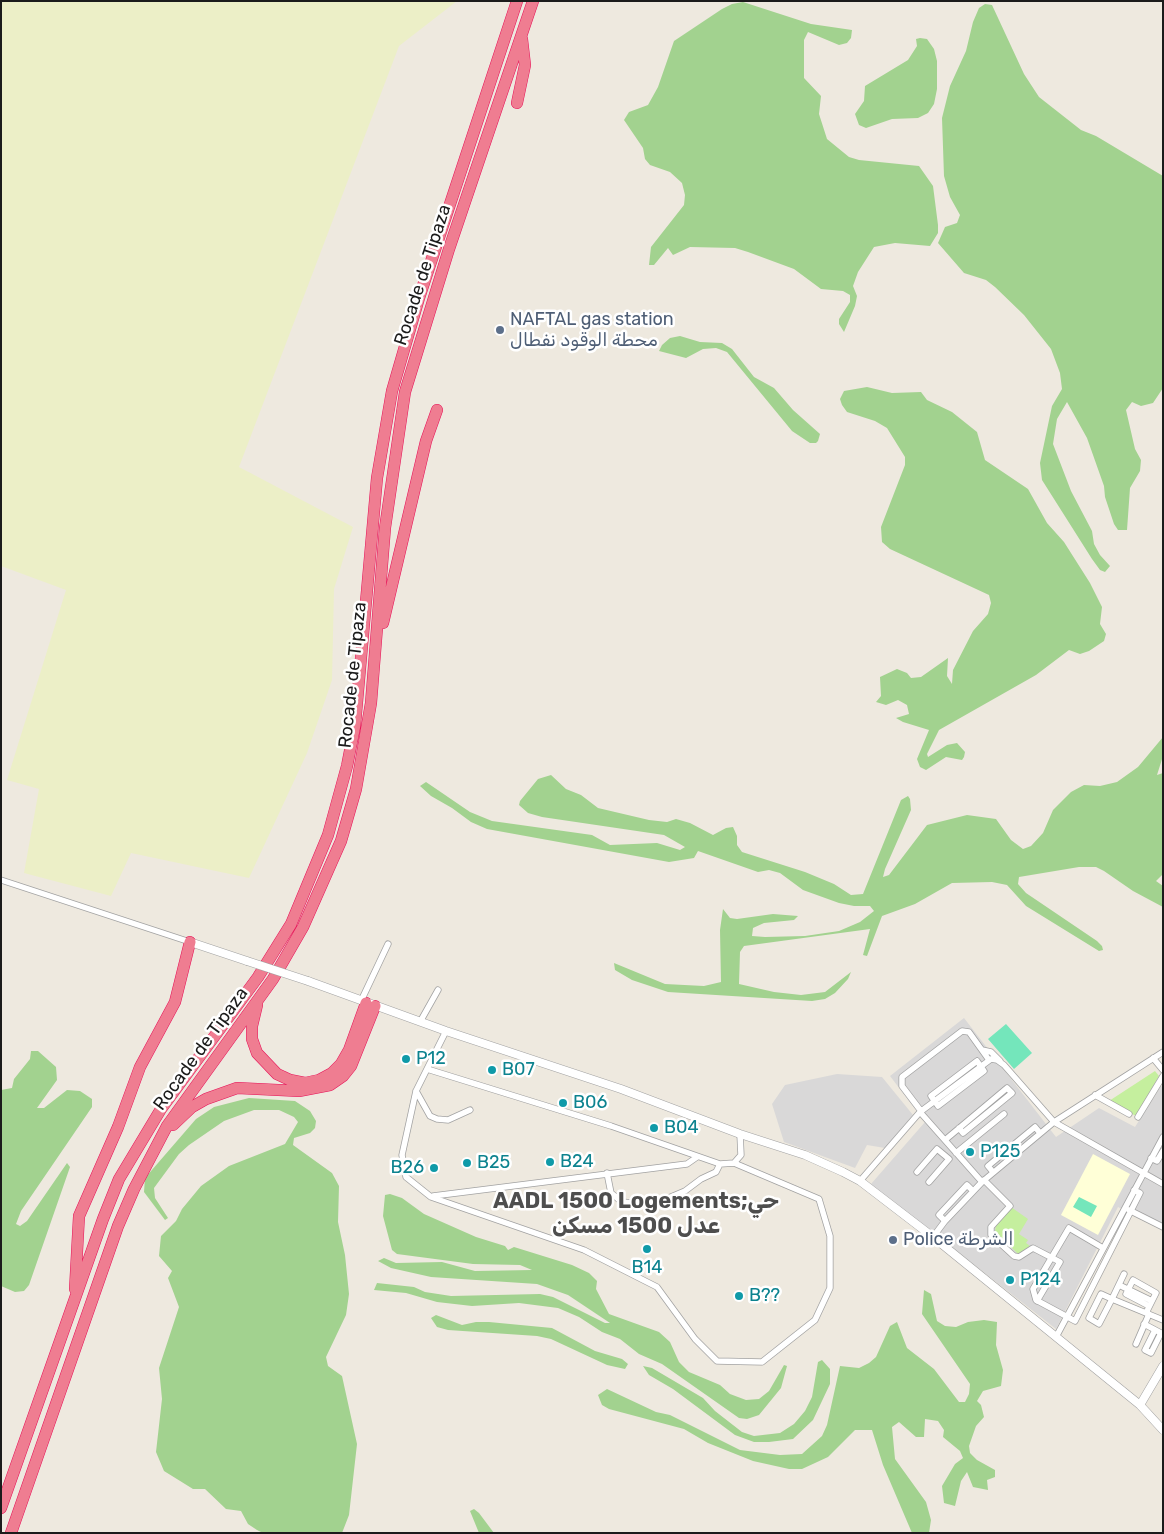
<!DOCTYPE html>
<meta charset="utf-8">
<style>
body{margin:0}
#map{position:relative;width:1164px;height:1534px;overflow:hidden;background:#eee9df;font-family:Rubik,sans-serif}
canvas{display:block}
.frame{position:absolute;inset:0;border:2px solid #1b1b1b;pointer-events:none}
</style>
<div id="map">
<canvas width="1164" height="1534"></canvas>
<div class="frame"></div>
</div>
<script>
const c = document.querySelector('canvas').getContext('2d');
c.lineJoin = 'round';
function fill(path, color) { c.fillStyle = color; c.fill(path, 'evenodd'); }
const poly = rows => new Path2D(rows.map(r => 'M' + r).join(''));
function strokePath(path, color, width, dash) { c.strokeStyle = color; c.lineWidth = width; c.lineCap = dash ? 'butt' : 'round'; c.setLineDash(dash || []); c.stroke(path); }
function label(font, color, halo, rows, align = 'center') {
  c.font = font + ' Rubik,Vazirmatn,sans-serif'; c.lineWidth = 5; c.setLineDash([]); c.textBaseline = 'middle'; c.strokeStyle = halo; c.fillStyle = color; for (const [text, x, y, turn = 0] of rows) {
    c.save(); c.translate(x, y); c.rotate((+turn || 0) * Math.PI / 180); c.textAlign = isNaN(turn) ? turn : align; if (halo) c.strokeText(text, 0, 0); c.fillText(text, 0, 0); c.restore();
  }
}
fill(poly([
 [964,1018,1056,1137,1099,1108,1135,1127,1161,1086,1163,1087,1163,1230,1118,1207,1056,1329,871,1184,925,1122,890,1076],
 [837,1074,882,1077,913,1115,885,1148,867,1145,855,1168,784,1142,772,1104,785,1085]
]), '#d9d8d8');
fill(poly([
 [1093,1154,1130,1174,1098,1235,1061,1215]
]), '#ffffd7');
fill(poly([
 [1,1,457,1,399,46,239,467,353,527,334,589,332,680,307,753,249,878,131,853,111,896,24,873,39,789,7,780,66,590,1,566]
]), '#ecefc7');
fill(poly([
 [1155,1071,1159,1076,1136,1116,1109,1101],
 [1011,1207,1028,1219,1019,1234,1028,1240,1026,1243,1030,1246,1018,1254,995,1231,996,1225]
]), '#c5ef9e');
fill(poly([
 [743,2,811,24,852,30,851,38,847,43,839,45,808,32,804,40,804,78,821,96,819,114,827,139,849,157,859,160,919,166,933,186,938,225,938,233,930,246,895,243,874,247,858,272,853,286,857,296,855,306,844,332,839,324,839,319,850,302,850,295,843,291,821,289,794,269,748,252,735,248,690,247,673,255,668,248,654,265,649,265,651,247,684,205,685,195,682,183,670,172,650,165,645,159,643,148,624,120,629,112,648,105,658,87,674,41,722,9,732,4],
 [985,4,992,5,1024,74,1039,97,1081,130,1096,136,1163,176,1163,388,1153,403,1141,406,1132,402,1126,410,1135,449,1141,460,1140,471,1130,488,1127,530,1118,530,1114,524,1105,497,1104,486,1087,438,1067,402,1057,419,1053,444,1071,491,1092,531,1094,544,1100,555,1110,566,1105,572,1100,570,1092,559,1042,480,1040,463,1052,406,1062,389,1060,373,1051,349,1024,315,995,287,986,280,964,273,938,243,945,227,957,223,960,215,950,197,944,176,942,118,950,86,966,51,973,22,979,8],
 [920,38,927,39,934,49,937,61,937,89,934,104,928,113,918,118,892,119,866,128,859,125,855,114,864,101,865,86,908,60,917,46,916,39],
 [680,336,700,342,722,343,732,349,754,377,774,388,793,410,820,434,818,441,816,443,810,443,792,431,727,352,716,348,703,349,686,358,659,351,662,345,670,338],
 [867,387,892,393,921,392,927,400,952,412,977,432,985,460,1028,489,1047,523,1064,542,1090,583,1102,607,1100,624,1106,634,1104,641,1089,651,1080,654,1069,650,1036,675,939,730,927,754,928,757,947,745,957,743,965,752,964,757,962,760,946,757,926,770,920,767,917,759,929,730,903,722,896,718,909,714,907,705,898,700,886,705,876,702,881,696,880,677,897,669,907,673,911,678,921,677,948,658,947,676,952,684,953,670,973,631,988,614,991,603,989,595,890,549,882,542,881,527,905,465,905,457,887,428,875,421,847,412,842,405,840,399,844,391],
 [1163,737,1163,756,1157,775,1163,773,1163,874,1156,881,1163,886,1163,907,1133,891,1104,871,1096,867,1079,867,1019,877,1018,884,1026,893,1097,941,1102,946,1103,950,1099,951,1026,906,1007,885,992,882,952,883,915,904,882,916,867,956,863,955,870,929,744,946,740,952,739,984,774,992,801,995,825,992,851,972,848,979,835,993,825,999,812,1001,668,992,632,980,615,970,614,963,665,984,704,986,721,982,720,930,723,909,730,918,737,919,773,914,798,916,794,920,764,923,753,928,752,936,765,937,805,936,839,931,860,922,874,911,870,906,854,906,839,903,803,890,780,873,769,870,758,872,698,851,694,858,669,862,487,829,471,822,452,808,431,796,420,786,426,782,470,812,492,821,592,835,610,845,657,843,680,850,685,847,664,835,542,817,528,813,519,805,520,801,538,779,551,775,566,789,581,795,598,808,649,820,667,822,676,819,690,823,713,835,726,828,733,827,737,836,737,845,742,852,805,872,834,884,851,895,863,894,901,800,908,796,910,799,911,810,885,869,883,877,889,875,927,825,967,815,996,819,1011,840,1023,849,1031,846,1043,833,1053,810,1071,792,1084,785,1100,786,1117,782,1138,767],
 [31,1051,38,1051,56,1067,57,1080,37,1108,44,1108,67,1090,80,1091,92,1099,92,1107,21,1211,16,1224,20,1226,27,1221,67,1163,70,1167,29,1285,24,1291,15,1292,1,1286,1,1090,12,1088,14,1079,30,1059],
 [249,1098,295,1101,310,1111,316,1121,315,1128,310,1133,294,1138,293,1145,332,1173,339,1186,338,1222,345,1255,349,1294,346,1315,326,1357,328,1366,342,1376,357,1444,349,1515,342,1533,263,1533,257,1530,248,1524,241,1511,226,1509,205,1489,193,1489,164,1471,156,1452,162,1399,159,1368,179,1307,168,1278,172,1271,159,1256,161,1236,176,1221,182,1209,201,1186,229,1166,285,1144,298,1122,294,1117,279,1110,254,1110,224,1121,189,1145,179,1154,154,1188,155,1198,168,1218,165,1220,144,1192,145,1178,196,1119,214,1107],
 [390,1194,402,1198,424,1214,476,1237,505,1246,508,1250,514,1247,572,1265,589,1273,597,1281,596,1289,609,1314,659,1332,670,1342,679,1362,689,1372,720,1385,730,1394,746,1400,759,1399,769,1391,784,1365,787,1366,781,1388,759,1415,747,1419,739,1418,662,1364,639,1354,620,1339,602,1332,579,1317,558,1308,519,1303,472,1306,437,1302,406,1293,374,1290,377,1283,414,1287,425,1292,451,1296,540,1294,553,1297,605,1323,610,1323,568,1295,537,1284,431,1277,391,1268,378,1261,384,1258,396,1263,442,1262,475,1271,532,1270,520,1265,473,1264,397,1254,392,1250,383,1216,385,1195],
 [924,1290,931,1294,937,1321,945,1326,956,1327,968,1322,984,1320,997,1322,996,1345,1003,1370,1001,1386,983,1391,977,1401,981,1405,984,1417,976,1426,969,1446,970,1453,977,1460,995,1470,995,1477,987,1480,988,1490,973,1487,967,1472,961,1481,955,1506,944,1503,942,1486,955,1464,963,1458,960,1451,943,1437,944,1430,938,1421,925,1419,924,1437,916,1437,899,1422,892,1427,895,1459,926,1502,931,1520,929,1533,912,1533,883,1465,872,1430,855,1430,828,1457,802,1469,789,1469,753,1461,708,1443,684,1429,609,1409,602,1405,598,1395,607,1389,656,1412,670,1415,740,1450,780,1455,802,1454,822,1436,827,1425,840,1366,859,1368,869,1363,876,1357,890,1326,897,1322,907,1348,934,1369,959,1402,965,1402,969,1394,970,1384,922,1314],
 [436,1315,462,1325,476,1322,489,1322,552,1328,595,1351,622,1359,628,1364,625,1369,607,1365,551,1339,537,1336,448,1330,437,1327,431,1318],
 [822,1360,830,1369,830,1384,813,1420,793,1439,769,1442,754,1442,735,1435,673,1389,649,1375,643,1366,652,1368,703,1398,715,1411,742,1432,754,1436,780,1433,794,1424,805,1411,812,1397,818,1362],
 [474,1509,479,1513,494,1533,479,1533,470,1511]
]), '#a2d28f');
fill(poly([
 [1006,1024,1032,1053,1014,1069,988,1039],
 [1079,1197,1097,1206,1091,1217,1073,1207]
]), '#74e6bb');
const minor = poly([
 [1,880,190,942],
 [361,1001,388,944],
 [420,1022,438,990],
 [446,1031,416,1091,402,1155,406,1177,431,1197,584,1250,657,1287,695,1339,717,1361,762,1362,815,1320,830,1288,830,1236,819,1199,734,1163],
 [982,1050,991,1052,1000,1061],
 [1153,1058,1163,1070],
 [977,1061,984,1071,938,1106,931,1096,977,1061],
 [427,1069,611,1126,720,1164,734,1163,741,1155,740,1134],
 [416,1091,430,1116,437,1119,448,1120,470,1110],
 [1095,1095,1129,1114],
 [921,1111,902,1086,902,1077,962,1031,969,1032,989,1060],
 [920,1112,982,1182],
 [1138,1117,1163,1076],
 [945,1140,1007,1088,1012,1093,963,1133,959,1128],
 [956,1153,1004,1114],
 [1151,1158,1157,1161,1163,1151],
 [917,1172,937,1149,949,1159,929,1182],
 [993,1172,988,1166,1035,1127,1040,1133],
 [607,1173,611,1193,622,1202,633,1203,666,1199,685,1191,701,1179,716,1172,720,1164],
 [984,1180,1010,1206,991,1227,991,1235,1014,1256,1019,1257,1033,1248,1060,1262,1037,1301],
 [860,1181,920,1112,991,1059,997,1060,1004,1065,1054,1122,1163,1184],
 [433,1196,687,1164,697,1157],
 [1129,1210,1163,1227],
 [945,1221,939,1215,967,1185,973,1191],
 [933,1237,945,1221,982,1182,1054,1122,1163,1052],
 [1103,1248,1069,1228,1033,1289,1036,1300,1075,1321,1140,1193,1134,1190],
 [1124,1274,1112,1299,1099,1324,1089,1318,1101,1294,1112,1299,1163,1320],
 [1119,1285,1152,1301],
 [1146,1313,1156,1293,1133,1280,1126,1294,1149,1306],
 [1144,1324,1161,1333,1151,1353,1145,1350,1155,1330],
 [1056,1337,1163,1137],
 [1136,1344,1149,1314]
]);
const tertiary = poly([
 [190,942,247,961],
 [308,981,446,1031,621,1089,740,1134,805,1155,843,1172,860,1181,933,1237,1140,1405,1163,1430],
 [1140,1405,1163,1366]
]);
const motorway = poly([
 [517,103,525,65,522,39],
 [383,623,426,441,437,410],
 [257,1005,252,1026,252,1039,257,1053,277,1074,290,1080,305,1083,319,1080,332,1073,341,1064,349,1050,366,1003],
 [173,1125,192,1107,206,1099,237,1088,299,1091,330,1085,343,1076,351,1066,375,1006],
 [75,1289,79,1216,118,1127,140,1067,175,1002,190,942],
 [1,1508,103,1219,119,1179,161,1109,258,977,291,924,328,835,347,766,355,725,377,478,392,391,419,298,517,1],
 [11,1533,118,1226,134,1189,167,1126,273,979,303,927,341,841,356,789,371,703,385,528,405,392,449,249,533,1]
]);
strokePath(minor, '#a2a2a2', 7);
strokePath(tertiary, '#a2a2a2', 9);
strokePath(motorway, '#e61258', 12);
strokePath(minor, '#fff', 5.5);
strokePath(tertiary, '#fff', 8);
strokePath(motorway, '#ef7d91', 11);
const tertiaryBridge = poly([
 [247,961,308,981]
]);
strokePath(tertiaryBridge, '#a2a2a2', 9, []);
strokePath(tertiaryBridge, '#fff', 8);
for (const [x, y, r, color] of [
 [500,330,5,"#5c6f8a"],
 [406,1059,5,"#0f9aa8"],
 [492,1070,5,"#0f9aa8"],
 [563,1103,5,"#0f9aa8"],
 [654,1128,5,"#0f9aa8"],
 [970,1152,5,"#0f9aa8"],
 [550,1162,5,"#0f9aa8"],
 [467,1163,5,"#0f9aa8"],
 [434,1168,5,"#0f9aa8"],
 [893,1240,5,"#5c6f8a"],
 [647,1249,5,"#0f9aa8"],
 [1010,1280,5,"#0f9aa8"],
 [739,1296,5,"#0f9aa8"]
]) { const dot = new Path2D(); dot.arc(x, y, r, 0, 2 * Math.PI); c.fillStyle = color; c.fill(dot); strokePath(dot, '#fff', 2); }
label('18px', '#1b1b1b', '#fff', [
 ["Rocade de Tipaza",423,275,-72],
 ["Rocade de Tipaza",353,675,-84],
 ["Rocade de Tipaza",201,1049,-54]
]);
label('18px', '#4e5e75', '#fff', [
 ["NAFTAL gas station",510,320],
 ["محطة الوقود نفطال",510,341],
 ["Police الشرطة",903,1240]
], 'left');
label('18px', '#0d838f', '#fff', [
 ["P12",416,1059],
 ["B07",502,1070],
 ["B06",573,1103],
 ["B04",664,1128],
 ["P125",980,1152],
 ["B24",560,1162],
 ["B25",477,1163],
 ["B26",424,1168,"right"],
 ["B14",647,1268,"center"],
 ["P124",1020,1280],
 ["B??",749,1296]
], 'left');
label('bold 22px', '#4e4e4e', '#fff', [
 ["AADL 1500 Logements;حي",636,1202],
 ["عدل 1500 مسكن",636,1227]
]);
</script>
